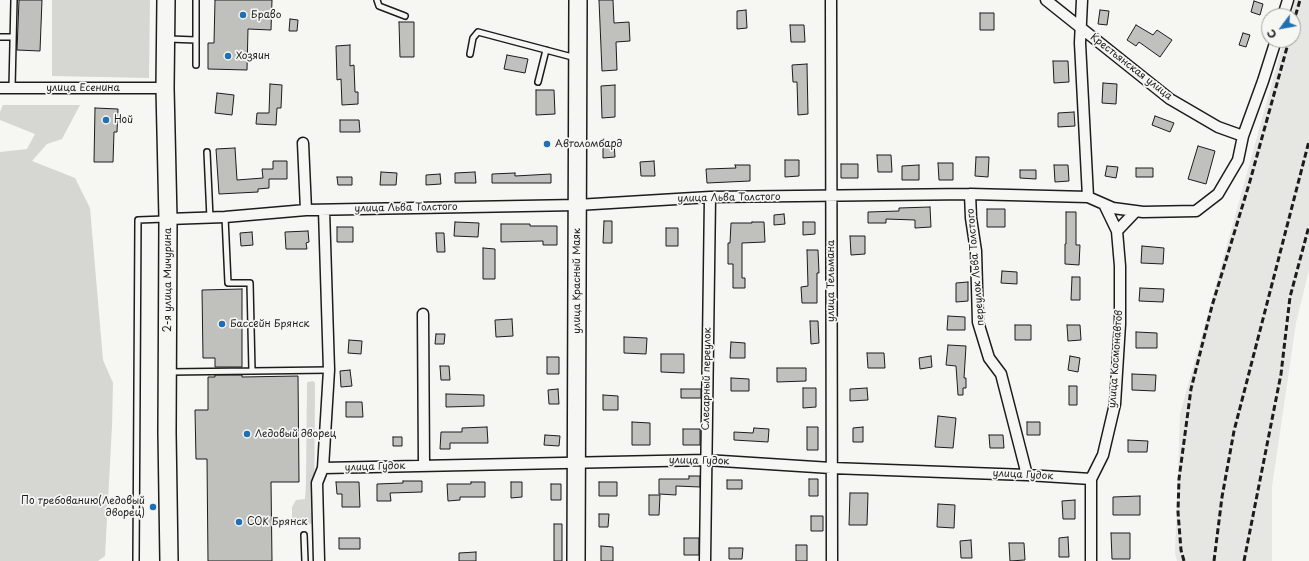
<!DOCTYPE html>
<meta charset="utf-8">
<style>
body{margin:0}
#map{position:relative;width:1309px;height:561px;overflow:hidden;background:#f6f6f2;font-family:"Playpen Sans",sans-serif}
canvas{display:block}
.north{position:absolute;left:1261px;top:8px;width:40px;height:40px;box-sizing:border-box;background:#f6f6f2;border:1px solid #9f9f9c;border-radius:50%;rotate:238deg;font-size:11px;font-weight:700;line-height:16px;text-align:center;color:#1c1c1c}
.north::after{content:'';display:block;margin:auto;width:14px;height:18px;background:#1f6fb2;clip-path:polygon(50% 0,100% 100%,50% 72%,0 100%)}
</style>
<div id="map">
<canvas width="1309" height="561"></canvas>
<div class="north">С</div>
</div>
<script>
const c = document.querySelector('canvas').getContext('2d');
c.lineJoin = 'round';
function fill(path, color) { c.fillStyle = color; c.fill(path, 'evenodd'); }
const poly = rows => new Path2D(rows.map(r => 'M' + r).join(''));
function strokePath(path, color, width, dash) { c.strokeStyle = color; c.lineWidth = width; c.lineCap = dash ? 'butt' : 'round'; c.setLineDash(dash || []); c.stroke(path); }
function label(font, color, halo, rows, align = 'center') {
  c.font = font + ' "Playpen Sans",sans-serif'; c.lineWidth = 3.5; c.setLineDash([]); c.textBaseline = 'middle'; c.strokeStyle = halo; c.fillStyle = color; for (const [text, x, y, turn = 0] of rows) {
    c.save(); c.translate(x, y); c.rotate((+turn || 0) * Math.PI / 180); c.textAlign = isNaN(turn) ? turn : align; if (halo) c.strokeText(text, 0, 0); c.fillText(text, 0, 0); c.restore();
  }
}
fill(poly([
 [1295,0,1309,0,1309,270,1296,323,1272,487,1272,561,1177,561,1175,553,1180,414,1284,40,1293,40,1293,16,1291,16]
]), '#e6e6e2');
fill(poly([
 [52,0,150,0,149,78,52,76],
 [3,105,80,105,62,139,47,144,32,161,75,178,90,208,103,360,113,383,112,426,105,556,98,561,0,561,0,152,27,149,35,134,0,120,0,112],
 [313,381,315,383,314,522,312,524,292,522,292,507,296,500,305,499,306,483,307,383,308,382]
]), '#d6d6d2');
const building = poly([
 [19,0,42,0,40,51,17,50,19,0],
 [215,0,272,0,271,30,248,29,247,70,208,69,208,43,214,43,215,0],
 [599,0,613,0,614,23,629,22,630,41,616,42,617,70,602,71,599,0],
 [1254,1,1263,4,1260,15,1251,12,1254,1],
 [746,10,747,28,737,29,737,11,746,10],
 [1100,10,1109,11,1107,25,1098,24,1100,10],
 [980,13,994,13,994,30,980,30,980,13],
 [290,19,298,20,297,31,289,31,290,19],
 [399,22,414,22,414,57,400,57,399,22],
 [790,25,804,25,805,42,791,42,790,25],
 [1136,25,1153,35,1157,30,1172,40,1160,57,1139,42,1136,46,1127,40,1136,25],
 [1243,33,1250,35,1246,47,1239,45,1243,33],
 [350,45,350,66,354,65,355,92,358,92,358,104,342,105,341,79,337,80,336,46,350,45],
 [507,55,528,59,525,73,504,69,507,55],
 [1053,61,1068,61,1069,82,1054,83,1053,61],
 [807,64,808,114,798,115,797,82,793,82,792,65,807,64],
 [1103,83,1117,84,1116,104,1102,103,1103,83],
 [270,84,282,85,281,108,277,108,276,125,256,124,257,113,269,113,270,84],
 [615,85,615,117,602,118,601,86,615,85],
 [536,90,554,90,555,114,536,115,536,90],
 [217,93,234,95,232,115,215,113,217,93],
 [95,108,118,109,117,132,114,132,113,162,94,162,95,108],
 [1074,112,1075,126,1058,127,1058,113,1074,112],
 [1155,116,1174,123,1170,132,1152,125,1155,116],
 [340,120,359,120,360,132,340,132,340,120],
 [603,143,614,143,615,157,603,158,603,143],
 [1198,146,1215,151,1206,184,1188,179,1198,146],
 [235,148,237,180,263,178,262,169,273,169,273,161,287,161,287,179,269,179,269,188,258,189,258,192,219,194,216,149,235,148],
 [877,155,891,155,892,172,878,172,877,155],
 [976,157,989,157,988,177,975,176,976,157],
 [785,160,799,160,799,176,785,177,785,160],
 [654,161,655,176,641,176,640,162,654,161],
 [938,163,953,163,953,180,939,180,938,163],
 [841,164,858,164,858,178,841,178,841,164],
 [735,165,750,165,750,181,707,183,706,169,736,168,735,165],
 [919,165,919,180,902,180,902,166,919,165],
 [1054,165,1068,165,1069,181,1055,182,1054,165],
 [1107,166,1118,167,1116,178,1105,176,1107,166],
 [1136,168,1153,168,1153,177,1136,177,1136,168],
 [1020,170,1036,170,1036,179,1020,178,1020,170],
 [381,172,397,173,396,185,380,185,381,172],
 [475,172,476,183,455,183,455,173,475,172],
 [515,173,515,176,551,174,551,183,492,183,492,174,515,173],
 [440,174,441,184,426,185,426,175,440,174],
 [337,177,352,177,352,185,338,185,337,177],
 [930,207,931,227,915,228,915,220,886,219,886,223,868,223,868,212,899,211,899,208,930,207],
 [987,209,1005,209,1005,227,987,227,987,209],
 [1066,212,1076,212,1076,245,1080,245,1079,265,1065,264,1065,244,1066,244,1066,212],
 [784,214,785,224,774,225,774,215,784,214],
 [604,221,612,221,612,243,603,243,604,221],
 [455,222,479,223,478,237,454,236,455,222],
 [752,222,764,222,765,242,742,243,742,278,745,278,745,288,733,288,733,264,728,264,728,243,730,243,731,223,752,223,752,222],
 [803,222,815,222,815,234,803,235,803,222],
 [501,224,530,224,530,226,557,226,557,245,543,245,543,241,501,242,501,224],
 [337,227,353,227,353,242,337,242,337,227],
 [666,228,678,228,678,246,666,246,666,228],
 [308,231,309,242,306,243,307,249,286,249,285,232,308,231],
 [252,232,253,245,241,246,240,233,252,232],
 [436,233,444,233,445,252,437,252,436,233],
 [850,236,865,236,865,254,851,255,850,236],
 [1142,246,1164,248,1163,264,1141,263,1142,246],
 [483,248,495,249,495,279,483,279,483,248],
 [807,250,818,250,819,273,817,273,817,303,802,303,801,287,808,286,807,250],
 [1002,271,1017,272,1017,284,1001,283,1002,271],
 [1072,277,1080,277,1080,300,1071,300,1072,277],
 [968,282,968,301,956,302,956,283,968,282],
 [1140,288,1164,289,1163,302,1139,301,1140,288],
 [242,289,242,367,215,367,215,358,203,358,202,290,242,289],
 [948,316,965,317,965,330,947,330,948,316],
 [512,319,513,336,496,337,495,320,512,319],
 [810,321,818,321,819,343,811,344,810,321],
 [1015,325,1031,325,1031,340,1015,340,1015,325],
 [1067,325,1080,325,1081,340,1068,341,1067,325],
 [1136,332,1157,333,1157,348,1136,348,1136,332],
 [436,334,445,334,444,344,435,344,436,334],
 [624,337,647,338,646,354,624,353,624,337],
 [349,340,362,341,361,354,348,353,349,340],
 [731,342,745,343,745,358,730,358,731,342],
 [948,345,966,346,964,378,966,378,966,388,963,388,963,395,958,395,956,366,946,365,948,345],
 [867,353,884,353,885,368,868,368,867,353],
 [661,354,684,354,684,373,661,372,661,354],
 [931,356,932,367,920,369,919,358,931,356],
 [1070,356,1080,358,1078,372,1068,370,1070,356],
 [547,357,559,357,559,374,547,374,547,357],
 [440,366,449,366,450,380,441,380,440,366],
 [777,368,806,368,806,381,777,382,777,368],
 [350,370,352,386,341,387,340,371,350,370],
 [1132,374,1156,375,1155,391,1132,390,1132,374],
 [215,375,242,375,242,377,298,376,299,482,271,482,272,561,208,561,207,459,196,459,195,410,208,410,208,377,215,377,215,375],
 [731,378,749,379,749,391,731,391,731,378],
 [1069,386,1077,386,1077,405,1069,405,1069,386],
 [803,388,816,388,816,407,803,408,803,388],
 [867,388,868,400,850,401,850,389,867,388],
 [558,389,559,404,549,404,548,390,558,389],
 [681,389,701,389,701,398,681,398,681,389],
 [446,394,484,395,484,406,446,407,446,394],
 [603,395,618,396,618,410,603,410,603,395],
 [346,402,362,402,363,417,346,417,346,402],
 [938,416,956,418,953,448,935,447,938,416],
 [632,422,650,423,650,445,632,445,632,422],
 [1027,422,1040,422,1040,435,1027,435,1027,422],
 [487,427,488,443,450,443,450,449,440,449,441,432,462,432,462,428,487,427],
 [807,427,818,427,818,450,807,450,807,427],
 [863,427,863,442,853,442,853,428,863,427],
 [754,428,769,429,768,442,734,440,734,432,753,433,754,428],
 [683,429,700,429,700,445,683,445,683,429],
 [545,435,560,436,559,446,544,445,545,435],
 [989,435,1003,435,1004,448,990,448,989,435],
 [393,437,402,437,402,446,393,446,393,437],
 [1128,440,1148,441,1147,452,1128,452,1128,440],
 [689,476,700,476,700,487,676,486,676,495,659,494,659,479,689,479,689,476],
 [809,479,818,479,818,496,809,496,809,479],
 [727,480,742,480,742,489,727,489,727,480],
 [403,481,422,481,422,492,390,493,391,501,377,501,377,484,403,483,403,481],
 [336,482,359,482,360,507,342,507,342,494,337,494,336,482],
 [471,482,485,482,485,497,460,497,460,500,448,501,447,484,471,484,471,482],
 [511,482,522,482,522,497,511,498,511,482],
 [599,482,617,482,617,496,599,496,599,482],
 [551,484,561,484,561,500,551,500,551,484],
 [850,493,868,493,867,525,849,525,850,493],
 [649,495,660,495,659,515,649,515,649,495],
 [1140,496,1140,515,1113,515,1113,497,1140,496],
 [1075,500,1075,519,1063,519,1062,501,1075,500],
 [938,504,955,505,954,528,937,527,938,504],
 [599,514,609,514,608,527,599,527,599,514],
 [811,516,823,516,823,531,811,531,811,516],
 [554,524,562,524,562,561,554,561,554,524],
 [1111,533,1130,533,1130,559,1112,559,1111,533],
 [1068,537,1069,557,1059,557,1059,538,1068,537],
 [339,538,360,538,360,549,339,549,339,538],
 [684,538,699,538,699,555,684,555,684,538],
 [971,540,972,558,961,558,960,541,971,540],
 [1009,543,1024,543,1025,560,1010,561,1009,543],
 [796,545,807,545,807,561,796,561,796,545],
 [601,546,613,547,613,561,601,561,601,546],
 [729,548,743,548,742,559,729,559,729,548],
 [476,552,476,561,459,561,459,553,476,552]
]);
fill(building, '#c0c0bd');
strokePath(building, '#1c1c1c', 1);
const lane = poly([
 [377,0,379,6,405,16],
 [0,37,13,37],
 [169,39,196,40],
 [470,54,473,38,478,32,576,58],
 [196,65,196,0],
 [538,82,546,50],
 [12,88,14,0],
 [207,152,210,218],
 [225,217,228,283,250,283,252,371,329,370],
 [169,372,252,371],
 [304,535,305,561],
 [136,561,138,220,165,219]
]);
const street = poly([
 [831,0,832,561],
 [1046,0,1170,99,1218,127,1243,136],
 [1082,0,1080,43,1088,197],
 [1283,16,1288,0],
 [0,88,165,88],
 [303,143,306,210],
 [970,194,971,218,976,251,978,322,989,358,1001,374,1027,475],
 [168,219,225,217,306,210,577,205,710,197,970,194,1088,197,1113,208,1143,212,1196,211,1218,194,1238,160,1243,136,1263,81,1276,40],
 [1117,231,1136,211],
 [423,314,424,465],
 [323,468,329,370,324,210],
 [319,561,317,483,323,468,706,460,831,468,1027,475,1091,479],
 [705,561,710,197],
 [1091,561,1091,479,1103,455,1115,404,1120,324,1120,266,1117,231,1104,204]
]);
const primary = poly([
 [166,0,165,88,168,219,167,432,169,561],
 [576,561,578,0]
]);
strokePath(lane, '#1c1c1c', 8);
strokePath(street, '#1c1c1c', 13);
strokePath(primary, '#1c1c1c', 20);
strokePath(lane, '#f6f6f2', 5);
strokePath(street, '#f6f6f2', 10);
strokePath(primary, '#f6f6f2', 17);
strokePath(poly([
 [1293,24,1300,0],
 [1184,561,1181,550,1178,512,1179,479,1191,389,1212,306,1250,181,1289,40],
 [1214,561,1222,497,1234,431,1309,141],
 [1244,561,1281,374,1290,297,1309,226]
]), '#1c1c1c', 3, [6, 3]);
for (const [x, y, r, color] of [
 [243,15,4,"#1f6fb2"],
 [228,56,4,"#1f6fb2"],
 [106,120,4,"#1f6fb2"],
 [547,144,4,"#1f6fb2"],
 [222,324,4,"#1f6fb2"],
 [247,434,4,"#1f6fb2"],
 [153,507,4,"#1f6fb2"],
 [239,522,4,"#1f6fb2"]
]) { const dot = new Path2D(); dot.arc(x, y, r, 0, 2 * Math.PI); c.fillStyle = color; c.fill(dot); strokePath(dot, '#f6f6f2', 1.5); }
label('10px', '#1c1c1c', '#f6f6f2', [
 ["Браво",251,15],
 ["Хозяин",236,56],
 ["Ной",114,120],
 ["Автоломбард",555,144],
 ["Бассейн Брянск",230,324],
 ["Ледовый дворец",255,434],
 ["По требованию(Ледовый",145,501,"right"],
 ["дворец)",145,513,"right"],
 ["СОК Брянск",247,522]
], 'left');
label('10px', '#1c1c1c', '#f6f6f2', [
 ["Крестьянская улица",1131,67,38],
 ["улица Есенина",83,88],
 ["улица Льва Толстого",729,198,-1],
 ["улица Льва Толстого",406,208,-1],
 ["переулок Льва Толстого",976,267,-95],
 ["2-я улица Мичурина",168,280,-90],
 ["улица Красный Маяк",577,281,-90],
 ["улица Тельмана",831,281,-90],
 ["улица Космонавтов",1116,359,-86],
 ["Слесарный переулок",707,379,-89],
 ["улица Гудок",699,461,1],
 ["улица Гудок",375,467,-2],
 ["улица Гудок",1023,475,3]
]);
</script>
